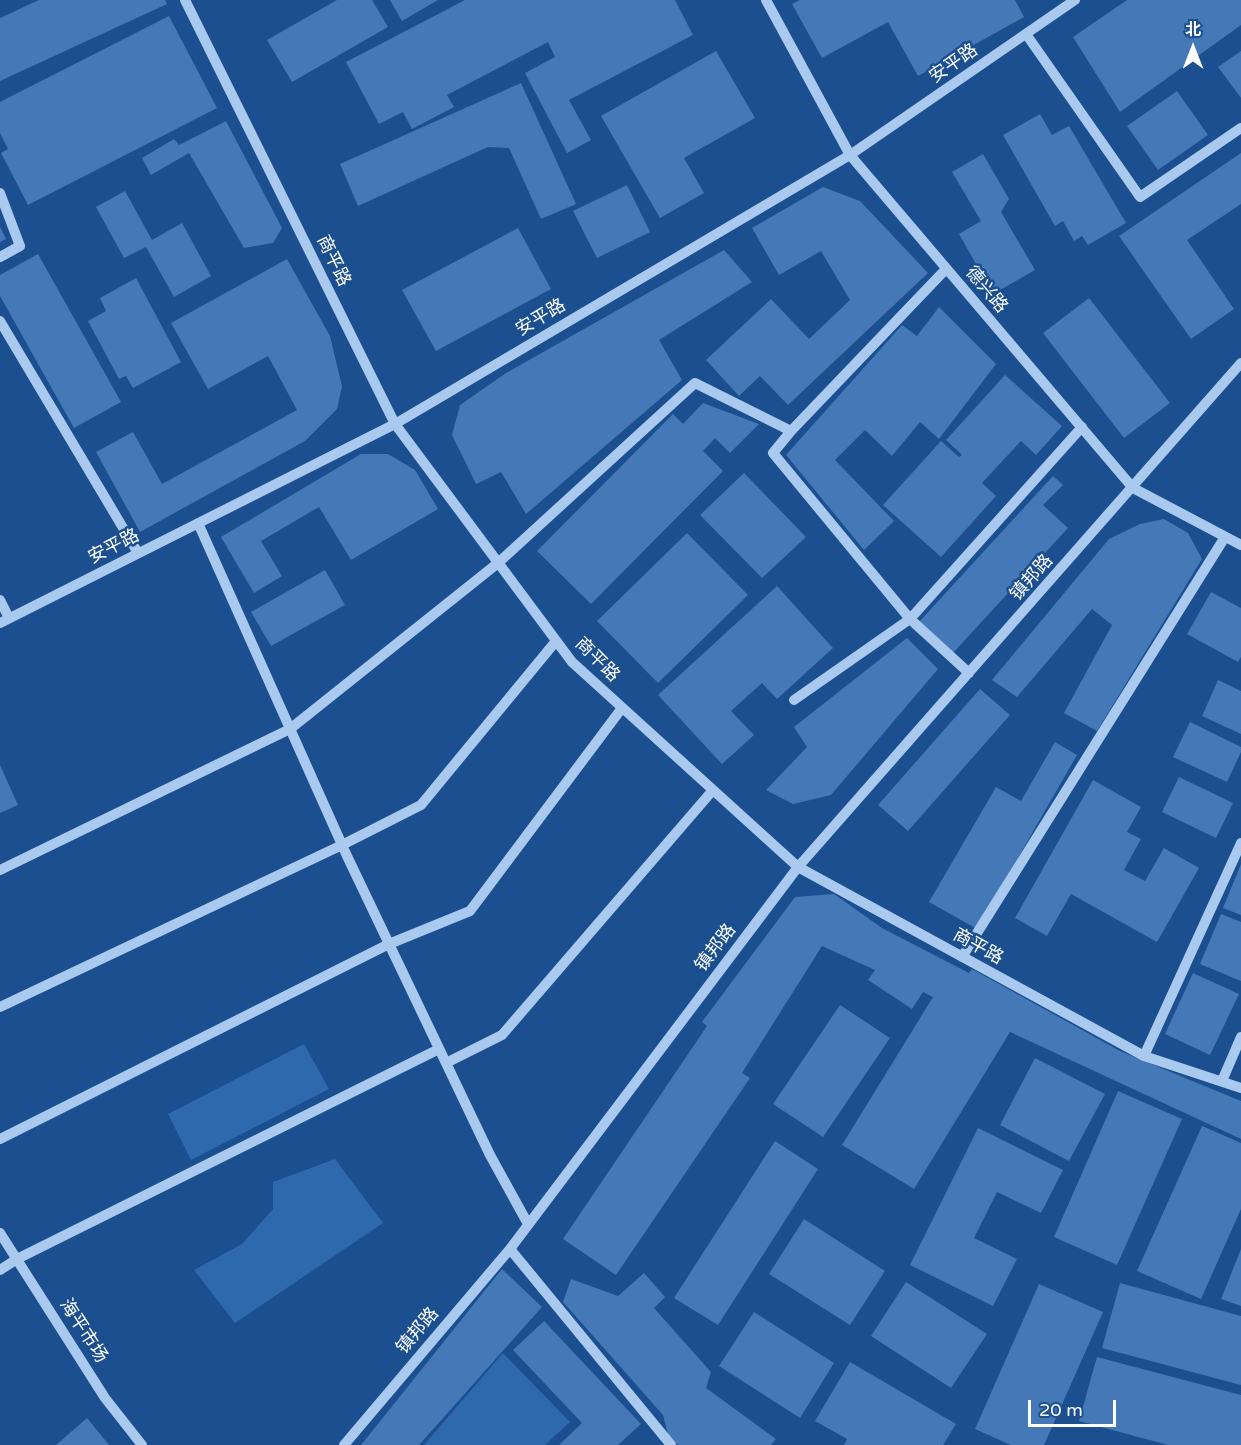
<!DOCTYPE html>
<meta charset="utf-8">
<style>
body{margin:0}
#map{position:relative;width:1241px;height:1445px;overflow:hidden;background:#1b4f8f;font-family:"Varela Round","Noto Sans SC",sans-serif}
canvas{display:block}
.north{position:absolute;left:1163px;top:18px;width:60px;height:60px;-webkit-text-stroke:4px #1b4f8f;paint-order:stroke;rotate:0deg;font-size:16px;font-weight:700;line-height:24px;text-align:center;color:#fff}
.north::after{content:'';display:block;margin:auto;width:21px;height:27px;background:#fff;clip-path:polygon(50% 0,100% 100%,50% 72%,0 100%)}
.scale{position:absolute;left:1028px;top:1400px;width:88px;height:27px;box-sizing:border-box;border:3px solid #fff;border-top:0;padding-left:8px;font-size:18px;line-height:21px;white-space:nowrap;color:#fff;-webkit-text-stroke:4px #1b4f8f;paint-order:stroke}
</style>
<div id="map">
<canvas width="1241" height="1445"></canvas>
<div class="north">北</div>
<div class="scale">20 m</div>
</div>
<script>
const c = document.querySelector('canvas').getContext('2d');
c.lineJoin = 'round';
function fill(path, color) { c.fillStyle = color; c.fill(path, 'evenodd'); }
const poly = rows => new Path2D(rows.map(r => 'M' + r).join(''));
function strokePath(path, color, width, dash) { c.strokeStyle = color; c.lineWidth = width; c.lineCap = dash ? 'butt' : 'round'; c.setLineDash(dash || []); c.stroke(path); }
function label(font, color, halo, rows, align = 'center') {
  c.font = font + ' "Varela Round","Noto Sans SC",sans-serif'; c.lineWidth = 5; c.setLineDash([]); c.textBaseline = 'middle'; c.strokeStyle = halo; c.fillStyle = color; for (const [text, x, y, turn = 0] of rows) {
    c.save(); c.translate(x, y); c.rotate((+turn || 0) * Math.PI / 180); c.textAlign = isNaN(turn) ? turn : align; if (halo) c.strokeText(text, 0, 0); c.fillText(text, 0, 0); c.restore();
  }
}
fill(poly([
 [304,1044,329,1089,191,1160,168,1114],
 [335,1159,383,1223,235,1323,194,1270,242,1244,273,1209,273,1182],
 [503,1353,570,1422,545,1445,424,1445]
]), '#2e69ad');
fill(poly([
 [39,0,165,0,167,4,0,81,0,18],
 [337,0,372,0,388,27,292,82,267,40],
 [390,0,438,0,402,21],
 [465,0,675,0,693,35,569,100,591,140,567,153,525,73,555,57,548,42,447,95,454,107,412,129,403,112,379,124,346,62],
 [800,0,1015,0,1024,17,918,76,888,22,822,58,792,4],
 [1127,0,1241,0,1241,25,1120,112,1073,37],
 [169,16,217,108,28,205,1,153,8,149,0,133,0,102],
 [716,51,755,118,684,158,704,193,660,218,601,116],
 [1241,51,1241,98,1218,67],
 [521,83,576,204,541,219,509,148,488,147,358,206,340,164],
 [1177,91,1208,135,1158,170,1127,126],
 [1040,114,1052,135,1069,126,1126,223,1088,245,1082,236,1074,241,1063,221,1055,226,1003,135],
 [226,121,282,228,273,243,244,248,189,153,151,175,142,158,174,139,179,145],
 [1241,153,1241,204,1187,240,1234,309,1191,339,1119,236],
 [983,154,1009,199,1001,212,1035,270,993,294,959,234,981,221,952,172],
 [627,185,650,232,597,258,573,211],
 [823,187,860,201,928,273,788,405,760,376,739,396,706,360,771,299,809,339,850,300,821,251,779,275,752,228],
 [125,191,152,240,182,223,211,276,174,297,146,247,124,258,96,207],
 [0,227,6,239,0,242],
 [518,228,551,289,436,351,402,290],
 [724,250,752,282,659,340,682,380,526,514,501,472,476,484,452,435,460,405,506,373],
 [38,254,121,402,74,428,0,296,0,275],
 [287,259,330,336,342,386,337,409,305,441,140,532,96,452,133,432,162,484,297,410,268,356,208,389,171,323],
 [136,278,181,362,133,388,126,376,119,379,88,321,106,311,100,298],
 [1089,298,1170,403,1124,438,1043,333],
 [939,307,996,364,939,439,920,422,892,456,865,430,835,460,894,521,864,550,786,455,902,325,917,336],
 [1005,375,1062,426,1036,455,1021,441,982,483,996,496,941,557,883,505,941,441,959,457,962,455,946,440],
 [703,403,759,424,730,453,715,438,703,451,723,471,591,604,537,551,673,414,683,424],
 [361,454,388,454,415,470,438,509,351,560,319,507,261,541,282,576,254,593,221,537],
 [744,473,806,537,762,578,700,515],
 [1053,476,1063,485,1043,505,1068,528,953,653,919,622],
 [1164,519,1188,533,1202,559,1097,731,1064,713,1112,625,1092,609,1017,697,992,680,1109,539,1140,524],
 [687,533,748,595,658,683,597,621],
 [325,570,345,605,271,646,251,612],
 [777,586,833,648,777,699,762,683,731,711,754,735,722,764,658,695],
 [1211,592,1241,608,1241,657,1238,662,1187,634],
 [907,638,938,669,831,795,793,804,766,790,807,747,794,727],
 [1218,680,1241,691,1241,734,1202,716],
 [980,689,1010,715,908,831,878,805],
 [1190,722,1241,747,1241,752,1227,782,1173,757],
 [1055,742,1077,755,977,929,929,902,996,787,1021,801],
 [0,765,18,805,0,813],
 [1179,777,1233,803,1216,838,1162,812],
 [1093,780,1141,807,1127,832,1141,839,1124,870,1145,881,1164,848,1199,868,1157,942,1071,894,1047,936,1015,918],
 [1241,864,1241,915,1223,908],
 [834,894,882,928,969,973,972,969,1120,1051,1241,1101,1241,1139,1010,1032,914,1189,842,1145,933,997,923,992,912,1009,868,980,875,970,822,946,742,1073,750,1078,616,1275,563,1239,707,1026,702,1022,795,897],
 [1221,914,1241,922,1241,981,1200,964],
 [1193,973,1239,994,1210,1055,1165,1034],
 [840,1005,890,1038,823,1137,773,1104],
 [1035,1058,1105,1094,1069,1161,1000,1125],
 [1118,1091,1182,1119,1117,1265,1054,1237],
 [1202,1126,1241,1143,1241,1209,1201,1299,1137,1271],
 [978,1128,1063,1170,1041,1213,997,1192,974,1238,1017,1259,993,1306,910,1265],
 [775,1141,818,1169,718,1325,674,1298],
 [804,1219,885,1271,850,1325,769,1274],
 [1241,1249,1241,1306,1221,1299],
 [502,1269,542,1307,419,1445,361,1445],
 [644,1273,665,1297,654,1308,711,1372,706,1388,776,1439,771,1445,678,1445,669,1439,663,1415,563,1302,571,1279,618,1296],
 [906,1282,987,1334,951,1388,871,1336],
 [1120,1283,1241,1316,1241,1385,1102,1348],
 [1039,1284,1103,1312,1044,1445,1011,1445,975,1429],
 [754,1312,834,1363,800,1418,719,1366],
 [544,1321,641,1424,618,1445,559,1445,582,1423,513,1350],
 [1097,1357,1241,1395,1241,1445,1168,1445,1079,1421],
 [850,1362,956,1424,943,1445,844,1445,847,1439,815,1421],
 [87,1418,109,1445,56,1445]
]), '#4478b7');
strokePath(poly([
 [185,0,395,424,572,662,798,867,1144,1056,1241,1088],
 [766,0,850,155,1133,488,1241,545],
 [1026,34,1140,197,1241,128],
 [0,193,20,246,0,257],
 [0,321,138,553],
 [791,431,773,453,910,619,969,673],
 [198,523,347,856,490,1155,528,1224],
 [0,600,9,618],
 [0,623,395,424,850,155,1075,0],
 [794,700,910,619,1082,427],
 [0,870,290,729,498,563,695,383,791,431,946,269],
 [962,957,1225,537],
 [0,1007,342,845,421,805,556,641],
 [1144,1056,1241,843],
 [446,1063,502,1035,713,790],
 [1222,1081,1241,1037],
 [0,1139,389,944,470,911,622,708],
 [0,1233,105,1398,142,1445],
 [510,1249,671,1445],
 [0,1270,17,1259,439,1049],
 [344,1445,510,1249,798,867,1241,363]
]), '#a9c9ee', 10);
label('18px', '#fff', '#1b4f8f', [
 ["安平路",954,64,-35],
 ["商平路",333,261,64],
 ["德兴路",986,290,50],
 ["安平路",541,318,-31],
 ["安平路",114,547,-27],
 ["镇邦路",1032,578,-49],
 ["商平路",597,660,45],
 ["商平路",978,947,29],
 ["镇邦路",716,948,-53],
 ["海平市场",83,1331,57],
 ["镇邦路",418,1331,-50]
]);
</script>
